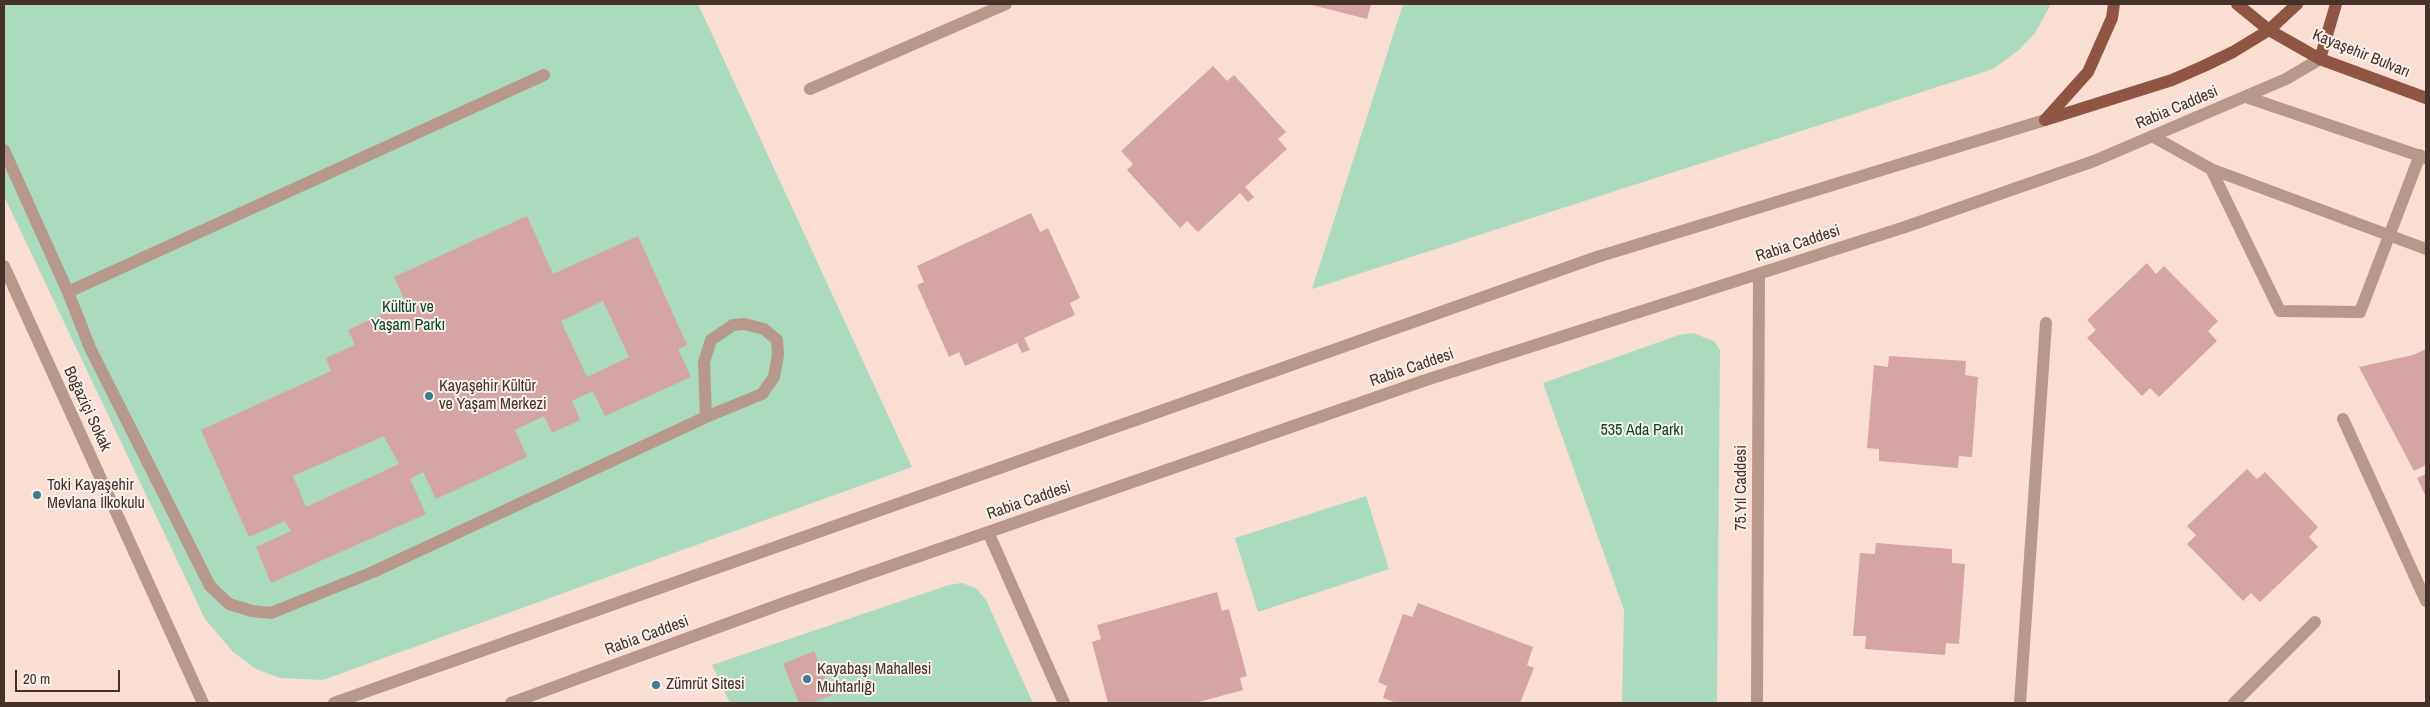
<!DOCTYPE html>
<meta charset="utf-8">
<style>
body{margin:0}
#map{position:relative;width:2430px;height:707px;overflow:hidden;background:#faded4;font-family:"Archivo Narrow",sans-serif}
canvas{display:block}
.frame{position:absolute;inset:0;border:5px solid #44322b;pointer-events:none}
.scale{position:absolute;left:15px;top:670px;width:105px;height:22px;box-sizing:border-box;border:2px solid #44322b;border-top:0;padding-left:6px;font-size:15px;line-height:18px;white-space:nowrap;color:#44322b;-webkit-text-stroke:4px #f9f0ec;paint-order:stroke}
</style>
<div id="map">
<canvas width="2430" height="707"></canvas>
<div class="frame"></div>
<div class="scale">20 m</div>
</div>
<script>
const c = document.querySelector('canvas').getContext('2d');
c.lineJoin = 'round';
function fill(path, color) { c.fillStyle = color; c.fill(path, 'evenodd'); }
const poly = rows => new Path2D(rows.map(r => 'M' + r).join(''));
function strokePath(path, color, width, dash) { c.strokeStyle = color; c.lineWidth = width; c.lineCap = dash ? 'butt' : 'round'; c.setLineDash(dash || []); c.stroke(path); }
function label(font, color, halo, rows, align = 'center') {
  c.font = font + ' "Archivo Narrow",sans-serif'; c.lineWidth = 4; c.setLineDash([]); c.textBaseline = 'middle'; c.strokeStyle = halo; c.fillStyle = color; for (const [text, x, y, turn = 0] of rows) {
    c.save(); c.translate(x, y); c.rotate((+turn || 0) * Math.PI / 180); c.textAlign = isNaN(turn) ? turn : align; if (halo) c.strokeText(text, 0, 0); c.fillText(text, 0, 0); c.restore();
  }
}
fill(poly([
 [4,4,698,4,912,467,323,680,280,678,256,669,233,652,205,619,4,196],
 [1403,4,2051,4,2035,33,2019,50,1993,69,1312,289],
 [1694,333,1715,342,1720,350,1717,703,1622,703,1624,610,1543,383,1679,335],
 [1366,496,1389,569,1258,612,1235,538],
 [962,583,976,588,986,600,1033,703,730,703,712,665,949,585]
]), '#abdbbf');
fill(poly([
 [1308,4,1371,4,1367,19],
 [1213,66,1227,81,1234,75,1286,132,1278,139,1287,149,1245,187,1254,197,1248,202,1240,193,1198,232,1187,221,1180,228,1127,170,1133,164,1121,151],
 [1031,213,1040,232,1048,228,1080,298,1070,303,1075,315,1024,338,1030,350,1022,353,1017,343,965,366,959,352,949,357,917,285,924,282,917,266],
 [527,216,553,274,638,236,687,345,678,349,691,377,605,416,593,391,572,401,580,420,552,433,544,416,515,430,527,457,436,499,423,472,410,479,426,514,271,583,256,547,291,531,285,521,249,537,201,430,331,371,326,358,355,345,348,330,406,303,394,277],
 [603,301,629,357,587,377,561,321],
 [384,436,399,464,306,507,293,476],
 [2147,263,2156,274,2164,266,2218,321,2208,331,2217,341,2159,397,2150,388,2142,396,2087,338,2096,330,2087,320],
 [2426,349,2426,465,2414,471,2359,367,2413,355],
 [1889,356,1966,361,1965,375,1978,377,1972,457,1959,456,1958,468,1879,461,1879,449,1867,448,1874,365,1888,367],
 [2247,469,2257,479,2265,472,2318,527,2309,537,2318,547,2260,602,2251,593,2243,601,2187,544,2196,535,2187,526],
 [2426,474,2426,497,2417,478],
 [1876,543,1952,549,1952,563,1965,564,1959,644,1946,643,1945,655,1865,649,1866,636,1853,636,1860,553,1875,554],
 [1217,592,1222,611,1229,609,1247,676,1240,678,1243,690,1195,703,1108,703,1092,642,1101,639,1097,625],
 [1418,603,1533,647,1527,665,1534,668,1520,703,1397,703,1383,698,1387,686,1378,682,1403,614,1412,617],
 [814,651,832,695,811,703,799,703,783,664]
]), '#d5a4a4');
strokePath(poly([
 [810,89,1006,4],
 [2246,97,2426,158],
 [2152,136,2211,169,2426,249],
 [4,150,68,292,90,348,210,586,229,604,252,611,271,613,373,572,706,417,762,394,774,377,778,355,777,340,764,329,744,324,733,325,711,340,704,362,706,417],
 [2211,169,2280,311,2360,312,2420,155],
 [4,266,203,703],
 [68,292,544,75],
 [2343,419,2426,601],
 [988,532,1064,703],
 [334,703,1597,257,2045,120],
 [511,703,784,603,1426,380,1905,227,2094,161,2286,79,2320,59],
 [1757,703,1759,274],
 [2020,703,2046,323],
 [2234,703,2315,622]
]), '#b8978c', 12);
strokePath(poly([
 [2237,4,2269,30,2320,59,2426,98],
 [2320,59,2336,4],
 [2045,120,2172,80,2204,66,2233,52,2269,30,2297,4],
 [2045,120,2088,72,2112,18,2114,4]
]), '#8f5542', 12);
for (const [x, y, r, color] of [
 [429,396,5,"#3c7d90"],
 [37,495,5,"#3c7d90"],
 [807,679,5,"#3c7d90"],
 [656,685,5,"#3c7d90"]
]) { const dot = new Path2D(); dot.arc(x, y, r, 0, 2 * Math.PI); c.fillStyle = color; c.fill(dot); strokePath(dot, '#f9f0ec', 2); }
label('16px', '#44322b', '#f9f0ec', [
 ["Kayaşehir Bulvarı",2361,54,22],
 ["Rabia Caddesi",2177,108,-23],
 ["Rabia Caddesi",1798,244,-18],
 ["Rabia Caddesi",1412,368,-19],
 ["Boğaziçi Sokak",87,409,65],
 ["75.Yıl Caddesi",1742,488,-90],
 ["Rabia Caddesi",1029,501,-19],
 ["Rabia Caddesi",647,636,-20]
]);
label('16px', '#07462b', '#f9f0ec', [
 ["Kültür ve",408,308],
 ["Yaşam Parkı",408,326],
 ["535 Ada Parkı",1642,431]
]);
label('16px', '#44322b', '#f9f0ec', [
 ["Kayaşehir Kültür",439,387],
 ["ve Yaşam Merkezi",439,405],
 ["Toki Kayaşehir",47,486],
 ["Mevlana İlkokulu",47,504],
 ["Kayabaşı Mahallesi",817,670],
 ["Muhtarlığı",817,688],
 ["Zümrüt Sitesi",666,685]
], 'left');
</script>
